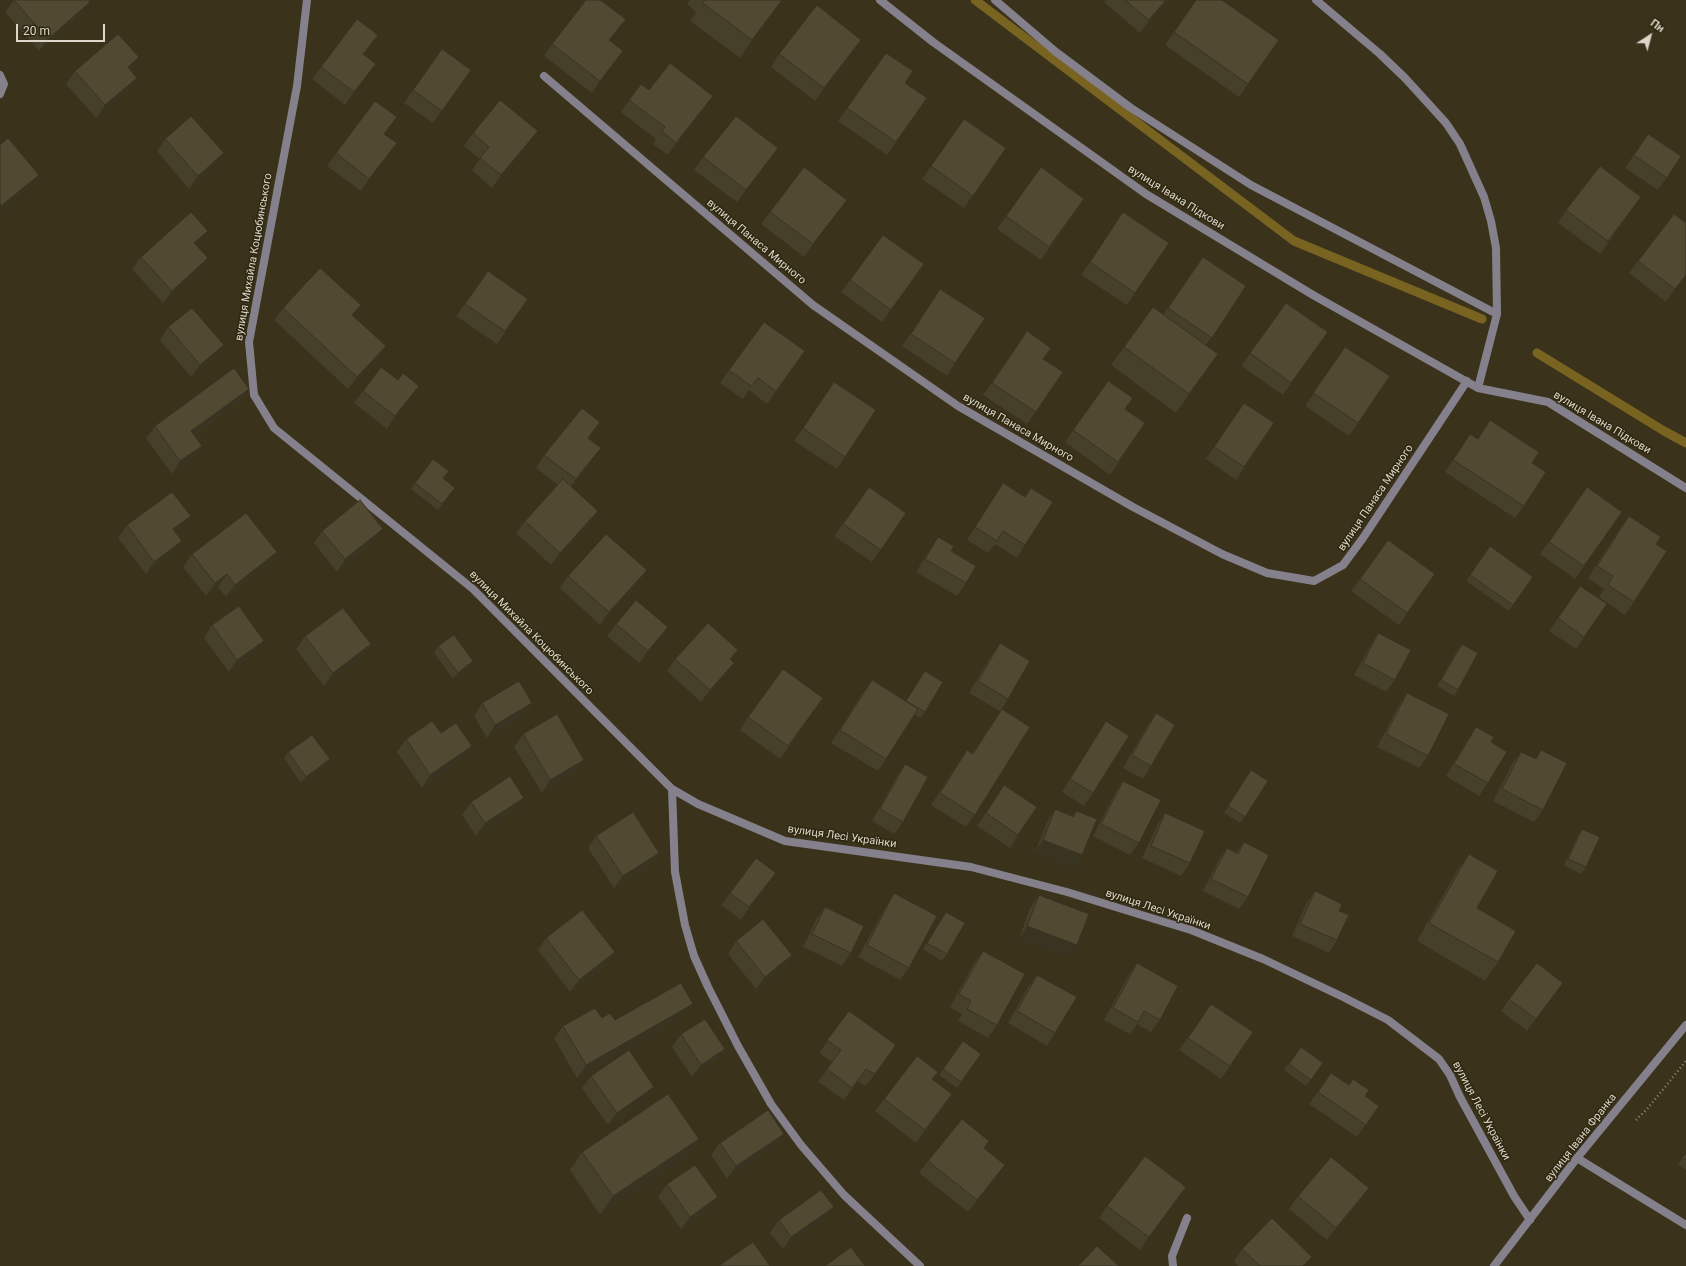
<!DOCTYPE html>
<meta charset="utf-8">
<style>
body{margin:0}
#map{position:relative;width:1686px;height:1266px;overflow:hidden;background:#3a321b;font-family:Roboto,sans-serif}
canvas{display:block}
.north{position:absolute;left:1630px;top:16px;width:40px;height:40px;-webkit-text-stroke:3px #2f2811;paint-order:stroke;rotate:36deg;font-size:11px;font-weight:700;line-height:16px;text-align:center;color:#dcd7ca}
.north::after{content:'';display:block;margin:auto;width:14px;height:18px;background:#dcd7ca;clip-path:polygon(50% 0,100% 100%,50% 72%,0 100%)}
.scale{position:absolute;left:16px;top:24px;width:89px;height:18px;box-sizing:border-box;border:2px solid #dcd7ca;border-top:0;padding-left:5px;font-size:12px;line-height:14px;white-space:nowrap;color:#dcd7ca;-webkit-text-stroke:3px #2f2811;paint-order:stroke}
</style>
<div id="map">
<canvas width="1686" height="1266"></canvas>
<div class="north">Пн</div>
<div class="scale">20 m</div>
</div>
<script>
const c = document.querySelector('canvas').getContext('2d');
c.lineJoin = 'round';
const poly = rows => new Path2D(rows.map(r => 'M' + r).join(''));
function strokePath(path, color, width, dash) { c.strokeStyle = color; c.lineWidth = width; c.lineCap = dash ? 'butt' : 'round'; c.setLineDash(dash || []); c.stroke(path); }
function fill(path, color) { c.fillStyle = color; c.fill(path, 'evenodd'); }
function label(font, color, halo, rows, align = 'center') {
  c.font = font + ' Roboto,sans-serif'; c.lineWidth = 3; c.setLineDash([]); c.textBaseline = 'middle'; c.strokeStyle = halo; c.fillStyle = color; for (const [text, x, y, turn = 0] of rows) {
    c.save(); c.translate(x, y); c.rotate((+turn || 0) * Math.PI / 180); c.textAlign = isNaN(turn) ? turn : align; if (halo) c.strokeText(text, 0, 0); c.fillText(text, 0, 0); c.restore();
  }
}
strokePath(poly([
 [975,0,1294,241,1482,319],
 [1537,353,1664,431,1686,443]
]), '#796320', 9);
strokePath(poly([
 [1636,1120,1648,1108,1686,1061]
]), '#8e8876', 2.5, [1, 3]);
strokePath(poly([
 [1577,1158,1686,1225],
 [1173,1266,1172,1256,1187,1218]
]), '#85818c', 8);
strokePath(poly([
 [307,0,297,86,249,342,254,395,274,428,473,589,672,789,675,872,685,925,694,956,708,987,738,1046,771,1104,801,1145,844,1195,920,1266],
 [880,0,933,42,1146,194,1313,295,1478,388,1548,402,1686,488],
 [995,0,1056,52,1131,108,1251,185,1497,314,1478,388],
 [1316,0,1380,54,1405,78,1446,123,1460,144,1484,197,1491,221,1496,248,1497,314],
 [0,75,4,84,0,94],
 [544,76,813,305,958,406,1133,507,1222,554,1267,573,1314,581,1343,565,1363,538,1467,381],
 [672,789,698,804,785,841,971,867,1067,892,1161,921,1191,930,1263,959,1343,997,1388,1020,1439,1059,1450,1075,1460,1097,1514,1196,1530,1220],
 [1494,1266,1577,1158,1686,1025]
]), '#85818c', 8);
fill(poly([
 [14,0,90,2,81,14,39,51,5,12],
 [690,0,782,0,740,58,690,21,696,12,687,4],
 [1106,0,1168,0,1140,33,1104,2],
 [1196,0,1279,40,1239,97,1165,45],
 [626,19,610,41,623,51,592,93,544,56,552,44],
 [378,35,364,54,376,64,345,105,312,79,321,67],
 [861,40,853,52,815,101,771,67,779,54],
 [442,49,471,70,433,123,404,103],
 [886,53,905,83,927,98,887,155,838,121],
 [130,70,128,90,96,118,66,84,75,71],
 [649,90,713,96,704,109,668,155,653,144,656,139,621,112,629,100],
 [964,119,1006,148,964,208,922,179],
 [473,133,529,143,492,188,472,170,480,159,464,146],
 [1648,134,1681,156,1658,190,1625,168],
 [165,139,215,166,189,189,157,151],
 [397,143,361,191,327,166,336,153],
 [778,148,769,160,737,202,694,170,703,157],
 [1041,167,1084,199,1041,260,997,229],
 [1641,197,1600,254,1558,223,1566,210],
 [770,212,838,212,804,257,761,224],
 [1686,223,1686,276,1666,302,1629,273,1638,261],
 [1115,225,1135,293,1127,305,1081,275],
 [199,243,197,246,208,258,199,271,163,303,132,269,141,257],
 [1194,269,1246,286,1206,345,1206,372,1176,413,1111,365,1153,307,1163,315],
 [488,271,528,299,497,344,456,316],
 [915,277,882,322,841,292,850,280],
 [940,289,955,363,947,376,902,346],
 [1286,303,1328,332,1283,395,1241,366],
 [361,305,353,316,386,346,377,358,348,389,274,320,283,308],
 [168,327,215,358,191,377,160,340],
 [1027,331,1043,359,1063,372,1027,424,983,395],
 [1345,347,1390,376,1349,436,1305,406],
 [805,351,767,404,749,390,743,399,720,383,729,370],
 [398,380,419,386,410,398,387,429,354,403,363,391],
 [1108,381,1125,409,1145,423,1110,475,1065,442],
 [826,395,845,457,837,469,794,441],
 [240,401,194,435,202,446,193,458,172,474,146,438,155,426],
 [1244,403,1274,423,1236,480,1206,459],
 [1490,420,1532,463,1524,506,1515,518,1445,472,1470,434,1478,439],
 [588,439,592,461,571,487,598,511,589,524,551,565,516,533,525,521,558,485,536,468,544,455],
 [443,479,455,488,438,510,411,489,415,483],
 [1003,483,1025,497,1031,488,1025,545,1017,558,995,544,988,553,967,540,995,496],
 [869,487,906,513,872,562,834,536],
 [1587,487,1622,512,1575,579,1540,554],
 [1629,516,1656,544,1634,602,1625,615,1599,597,1604,589,1588,578,1620,528],
 [127,525,182,528,176,533,173,553,146,574,118,538],
 [322,531,374,541,337,572,314,543],
 [938,537,966,583,957,596,916,572,930,549],
 [1388,540,1435,574,1399,625,1351,591],
 [1490,546,1533,577,1509,611,1466,581],
 [277,552,268,564,226,597,218,587,206,596,183,567,192,554],
 [647,570,638,583,600,625,560,588,568,576],
 [1580,586,1607,604,1576,649,1549,631],
 [616,624,668,627,660,640,639,663,607,636],
 [212,625,264,641,255,653,229,672,204,638],
 [1378,633,1395,680,1386,692,1354,675,1370,646],
 [305,636,371,644,362,657,324,686,296,649],
 [1000,643,1008,699,1000,711,969,693,991,656],
 [1462,644,1458,690,1454,696,1437,686,1457,650],
 [438,646,473,661,469,668,453,679,434,653],
 [738,650,731,660,734,663,726,675,701,702,667,671,675,659],
 [925,671,925,712,920,718,914,714,886,759,878,771,831,743,863,692,872,680,906,701],
 [1407,693,1428,756,1419,768,1377,747,1399,705],
 [823,698,780,759,740,730,748,717],
 [482,703,532,703,523,716,487,738,474,716],
 [1002,709,975,815,966,827,931,805,958,763,967,750,972,754,993,722],
 [1156,713,1151,766,1143,779,1123,768,1147,726],
 [1106,721,1093,793,1084,806,1062,792,1098,734],
 [1476,727,1491,742,1488,783,1479,796,1446,776,1468,739],
 [523,734,576,772,542,793,514,747],
 [406,739,463,759,422,788,397,752],
 [1541,750,1543,810,1534,822,1493,801,1512,764,1521,752,1535,759],
 [288,752,330,759,325,765,301,783,284,758],
 [905,764,903,822,894,834,872,821,897,776],
 [1251,770,1245,817,1240,823,1224,813],
 [1123,781,1139,843,1130,855,1093,836,1115,793],
 [1004,785,1018,835,1010,848,977,826],
 [471,802,515,810,476,836,462,815],
 [1055,809,1072,816,1076,811,1082,855,1074,868,1035,852,1047,822],
 [1165,813,1190,863,1181,876,1142,858,1157,826],
 [1582,829,1586,867,1581,874,1564,865,1578,835],
 [596,836,659,853,650,865,614,888,588,848],
 [1244,842,1248,897,1239,909,1203,891,1218,861,1227,848,1236,853],
 [1469,854,1477,908,1498,962,1485,981,1417,941,1456,872],
 [767,885,741,920,721,905,730,893],
 [1315,891,1339,911,1337,940,1329,953,1292,936,1306,904],
 [894,893,909,968,900,980,858,957,886,906],
 [1039,895,1068,957,1019,939,1030,908],
 [825,907,851,953,842,966,803,947,816,920],
 [946,912,947,954,942,961,923,949],
 [546,938,615,952,606,965,570,992,538,950],
 [736,941,792,955,784,967,756,989,728,954],
 [983,951,997,1025,988,1038,958,1021,962,1014,950,1007,974,963],
 [1137,963,1160,1020,1151,1032,1137,1024,1130,1034,1104,1020,1128,976],
 [1037,975,1055,1033,1047,1046,1008,1023,1028,987],
 [1563,983,1527,1031,1501,1011,1509,999],
 [693,1004,684,1016,577,1078,554,1038,563,1026,602,1018,615,1020],
 [1211,1004,1253,1032,1221,1079,1179,1050],
 [849,1011,896,1045,866,1086,858,1081,844,1100,818,1082,832,1062,819,1053],
 [681,1034,725,1049,716,1061,692,1077,672,1047],
 [963,1041,981,1054,957,1088,939,1075],
 [1301,1047,1323,1063,1306,1086,1284,1070],
 [1331,1073,1379,1106,1357,1137,1309,1104],
 [591,1076,654,1087,646,1100,608,1125,582,1088],
 [933,1079,944,1107,916,1143,875,1111,884,1099],
 [699,1139,686,1157,600,1215,570,1170,582,1152],
 [989,1141,984,1148,996,1178,968,1212,919,1173,928,1161],
 [720,1143,775,1146,727,1179,711,1155],
 [1686,1153,1686,1170,1678,1164],
 [667,1184,709,1210,681,1229,658,1197],
 [1186,1187,1140,1250,1099,1218,1107,1206],
 [1369,1188,1360,1201,1327,1240,1289,1209,1298,1196],
 [834,1207,825,1219,783,1249,770,1233,779,1220],
 [1242,1249,1305,1266,1238,1266,1234,1261]
]), '#463f2a');
fill(poly([
 [782,0,769,18,740,58,752,40],
 [1166,0,1168,0,1140,33,1149,20],
 [90,2,81,14,39,51,48,39],
 [626,19,617,32,601,53,609,40],
 [861,40,853,52,815,101,824,88],
 [623,51,614,63,592,93,600,81],
 [139,57,131,70,119,80,128,67],
 [376,64,367,76,345,105,354,92],
 [137,78,128,90,96,118,105,105],
 [713,96,704,109,668,155,676,143],
 [538,131,529,143,492,188,501,175],
 [397,143,361,191,369,179],
 [224,153,215,166,189,189,198,176],
 [39,175,30,187,0,212,0,207,1,206],
 [847,200,838,212,804,257,813,244],
 [208,231,199,243,186,256,194,243],
 [208,258,199,271,163,303,172,291],
 [1686,275,1686,276,1666,302,1675,289],
 [361,305,352,318,352,315],
 [224,345,215,358,191,377,200,365],
 [386,346,377,358,348,389,357,377],
 [1218,354,1206,372,1176,413,1189,394],
 [419,386,410,398,387,429,395,416],
 [249,389,240,401,182,443,191,431],
 [202,446,193,458,172,474,180,461],
 [601,448,592,461,567,492,576,479],
 [598,511,589,524,551,565,560,553],
 [191,516,182,528,165,542,173,529],
 [383,529,374,541,337,572,345,559],
 [182,541,173,553,146,574,154,562],
 [277,552,268,564,226,597,235,585],
 [647,570,638,583,600,625,609,612],
 [227,574,218,587,206,596,215,583],
 [668,627,660,640,639,663,648,651],
 [264,641,255,653,229,672,237,660],
 [371,644,362,657,324,686,333,673],
 [738,650,730,662,730,659],
 [473,661,469,668,453,679,458,673],
 [734,663,726,675,701,702,710,690],
 [532,703,523,716,487,738,495,725],
 [472,746,463,759,422,788,430,775],
 [330,759,325,765,301,783,306,777],
 [584,760,576,772,542,793,550,780],
 [524,798,515,810,476,836,485,823],
 [1043,840,1082,855,1074,868,1035,852],
 [659,853,650,865,614,888,623,876],
 [776,873,767,885,741,920,749,907],
 [1027,926,1077,945,1068,957,1019,939],
 [615,952,606,965,570,992,579,980],
 [792,955,784,967,756,989,765,977],
 [1563,983,1555,996,1527,1031],
 [693,1004,684,1016,577,1078,586,1065],
 [725,1049,716,1061,692,1077,701,1065],
 [654,1087,646,1100,608,1125,617,1113],
 [952,1094,944,1107,916,1143,925,1130],
 [784,1134,775,1146,727,1179,736,1166],
 [699,1139,686,1157,600,1215,613,1196],
 [1005,1165,996,1178,968,1212,977,1200],
 [1186,1187,1178,1200,1140,1250,1149,1237],
 [1369,1188,1360,1201,1327,1240,1336,1228],
 [718,1197,709,1210,681,1229,690,1217],
 [834,1207,825,1219,783,1249,791,1237],
 [1312,1257,1305,1266,1303,1266]
]), '#393322');
const building = poly([
 [14,0,88,0,90,2,48,39,14,0],
 [586,0,600,0,626,19,609,40,623,51,600,81,552,44,586,0],
 [705,0,782,0,752,40,703,3,705,0],
 [1125,0,1166,0,1149,20,1125,0],
 [1196,0,1222,0,1279,40,1248,84,1174,32,1196,0],
 [817,5,861,40,824,88,779,54,817,5],
 [357,19,378,35,363,54,376,64,354,92,321,67,357,19],
 [118,34,139,57,128,67,137,78,105,105,75,71,118,34],
 [442,49,471,70,442,111,413,90,442,49],
 [886,53,913,71,905,83,927,98,896,142,847,108,886,53],
 [670,63,713,96,676,143,662,131,665,127,629,100,641,84,649,90,670,63],
 [500,100,538,131,501,175,480,158,489,147,473,133,500,100],
 [375,101,397,117,384,134,397,143,369,179,336,153,375,101],
 [191,116,224,153,198,176,165,139,191,116],
 [736,116,778,148,746,190,703,157,736,116],
 [964,119,1006,148,973,196,931,166,964,119],
 [1648,134,1681,156,1667,178,1634,155,1648,134],
 [8,138,39,175,1,206,0,204,0,145,8,138],
 [1600,166,1641,197,1608,241,1566,210,1600,166],
 [804,167,847,200,813,244,770,212,804,167],
 [1041,167,1084,199,1049,247,1006,216,1041,167],
 [191,212,208,231,194,243,208,258,172,291,141,257,191,212],
 [1123,212,1169,243,1135,293,1090,262,1123,212],
 [1674,214,1686,223,1686,275,1675,289,1638,261,1674,214],
 [883,235,924,264,891,310,850,280,883,235],
 [1203,257,1246,286,1212,338,1168,308,1203,257],
 [320,268,361,305,352,315,386,346,357,377,283,308,320,268],
 [488,271,528,299,505,331,465,304,488,271],
 [940,289,985,318,955,363,911,334,940,289],
 [1286,303,1328,332,1291,383,1250,353,1286,303],
 [1153,307,1218,354,1189,394,1124,347,1153,307],
 [192,308,224,345,200,365,168,327,192,308],
 [764,322,805,351,776,391,758,378,751,386,729,370,764,322],
 [1027,331,1051,348,1043,359,1063,372,1036,412,992,383,1027,331],
 [1345,347,1390,376,1358,423,1313,393,1345,347],
 [381,367,398,380,403,373,419,386,395,416,363,391,381,367],
 [234,368,249,389,191,431,202,446,180,461,155,426,234,368],
 [1108,381,1133,398,1125,409,1145,423,1118,462,1073,430,1108,381],
 [834,382,876,410,845,457,803,428,834,382],
 [1244,403,1274,423,1244,467,1214,447,1244,403],
 [582,408,600,422,588,438,601,448,576,479,544,455,582,408],
 [1490,420,1539,452,1532,463,1546,472,1524,506,1453,460,1470,434,1478,439,1490,420],
 [433,459,449,471,443,478,455,488,442,504,415,483,433,459],
 [563,479,598,511,560,553,525,521,563,479],
 [1003,483,1025,497,1031,488,1053,502,1025,545,1003,531,997,541,975,527,1003,483],
 [869,487,906,513,881,550,843,524,869,487],
 [1587,487,1622,512,1584,566,1549,542,1587,487],
 [172,492,191,516,173,529,182,541,154,562,127,525,172,492],
 [360,500,383,529,345,559,322,531,360,500],
 [246,513,277,552,235,585,227,574,215,583,192,554,246,513],
 [1629,516,1661,537,1656,544,1667,551,1634,602,1608,585,1613,576,1597,566,1629,516],
 [606,534,647,570,609,612,568,576,606,534],
 [938,537,954,546,951,551,976,566,966,583,925,559,938,537],
 [1388,540,1435,574,1407,613,1360,579,1388,540],
 [1490,546,1533,577,1513,605,1470,575,1490,546],
 [1580,586,1607,604,1584,637,1558,618,1580,586],
 [636,600,668,627,648,651,616,624,636,600],
 [239,606,264,641,237,660,212,625,239,606],
 [343,608,371,644,333,673,305,636,343,608],
 [708,623,738,650,730,659,734,663,710,690,675,659,708,623],
 [1378,633,1411,650,1395,680,1363,663,1378,633],
 [454,635,473,661,458,673,438,646,454,635],
 [1000,643,1030,661,1008,699,978,681,1000,643],
 [1462,644,1478,653,1458,690,1441,680,1462,644],
 [783,669,823,698,788,746,748,717,783,669],
 [925,671,943,682,925,712,906,701,925,671],
 [872,680,918,709,886,759,840,730,872,680],
 [519,681,532,703,495,725,482,703,519,681],
 [1407,693,1449,714,1428,756,1386,734,1407,693],
 [1002,709,1030,727,975,815,940,793,967,750,973,754,1002,709],
 [1156,713,1175,725,1151,766,1132,755,1156,713],
 [557,714,584,760,550,780,523,734,557,714],
 [432,721,441,733,456,723,472,746,430,775,406,739,432,721],
 [1106,721,1129,736,1093,793,1070,779,1106,721],
 [1476,727,1494,737,1491,742,1507,752,1488,783,1454,764,1476,727],
 [312,735,330,759,306,777,288,752,312,735],
 [1541,750,1567,763,1543,810,1502,789,1521,752,1536,759,1541,750],
 [905,764,928,777,903,822,880,809,905,764],
 [1251,770,1268,781,1245,817,1228,806,1251,770],
 [510,776,524,798,485,823,471,802,510,776],
 [1123,781,1161,800,1139,843,1101,824,1123,781],
 [1004,785,1037,807,1018,835,986,813,1004,785],
 [1055,809,1074,817,1076,811,1097,819,1082,855,1043,840,1055,809],
 [633,812,659,853,623,876,596,836,633,812],
 [1165,813,1205,831,1190,863,1151,846,1165,813],
 [1582,829,1600,837,1586,867,1568,859,1582,829],
 [1244,842,1269,855,1248,897,1211,879,1227,848,1238,854,1244,842],
 [1469,854,1498,871,1477,908,1516,931,1498,962,1429,923,1469,854],
 [756,858,776,873,749,907,730,893,756,858],
 [1315,891,1342,904,1339,911,1349,915,1337,940,1300,924,1315,891],
 [894,893,937,916,909,968,867,945,894,893],
 [1039,895,1089,914,1077,945,1027,926,1039,895],
 [825,907,864,926,851,953,812,934,825,907],
 [582,910,615,952,579,980,546,938,582,910],
 [946,912,965,923,947,954,927,943,946,912],
 [763,919,792,955,765,977,736,941,763,919],
 [983,951,1025,974,997,1025,967,1009,971,1001,959,994,983,951],
 [1137,963,1178,986,1160,1020,1144,1011,1138,1022,1113,1008,1137,963],
 [1537,963,1563,983,1536,1019,1509,999,1537,963],
 [1037,975,1077,997,1055,1033,1017,1011,1037,975],
 [681,983,693,1004,586,1065,563,1026,595,1008,602,1018,610,1013,615,1020,681,983],
 [1211,1004,1253,1032,1230,1066,1188,1038,1211,1004],
 [849,1011,896,1045,875,1074,866,1069,852,1088,827,1069,841,1050,827,1040,849,1011],
 [705,1019,725,1049,701,1065,681,1034,705,1019],
 [963,1041,981,1054,961,1082,943,1069,963,1041],
 [1301,1047,1323,1063,1311,1080,1289,1064,1301,1047],
 [629,1050,654,1087,617,1113,591,1076,629,1050],
 [917,1056,938,1072,932,1079,952,1094,925,1130,884,1099,917,1056],
 [1331,1073,1349,1085,1353,1079,1369,1090,1365,1096,1379,1106,1366,1125,1318,1092,1331,1073],
 [668,1094,699,1139,613,1196,582,1152,668,1094],
 [768,1110,784,1134,736,1166,720,1143,768,1110],
 [962,1119,989,1141,984,1148,1005,1165,977,1200,928,1161,962,1119],
 [1686,1153,1686,1160,1682,1158,1686,1153],
 [1145,1156,1186,1187,1149,1237,1107,1206,1145,1156],
 [1331,1157,1369,1188,1336,1228,1298,1196,1331,1157],
 [695,1165,718,1197,690,1217,667,1184,695,1165],
 [821,1190,834,1207,791,1237,779,1220,821,1190],
 [1272,1218,1312,1257,1303,1266,1260,1266,1242,1249,1272,1218],
 [753,1242,770,1266,720,1266,720,1265,753,1242],
 [1097,1246,1119,1266,1078,1266,1097,1246],
 [851,1247,865,1266,825,1266,851,1247]
]);
fill(building, '#514931');
strokePath(building, '#393322', 1);
label('11px', '#dcd7ca', '#2f2811', [
 ["вулиця Івана Підкови",1176,198,32],
 ["вулиця Панаса Мирного",756,242,40],
 ["вулиця Михайла Коцюбинського",254,257,-80],
 ["вулиця Івана Підкови",1602,423,31],
 ["вулиця Панаса Мирного",1018,428,30],
 ["вулиця Панаса Мирного",1376,498,-56],
 ["вулиця Михайла Коцюбинського",531,633,45],
 ["вулиця Лесі Українки",842,837,8],
 ["вулиця Лесі Українки",1158,910,18],
 ["вулиця Лесі Українки",1481,1111,62],
 ["вулиця Івана Франка",1581,1138,-52]
]);
</script>
